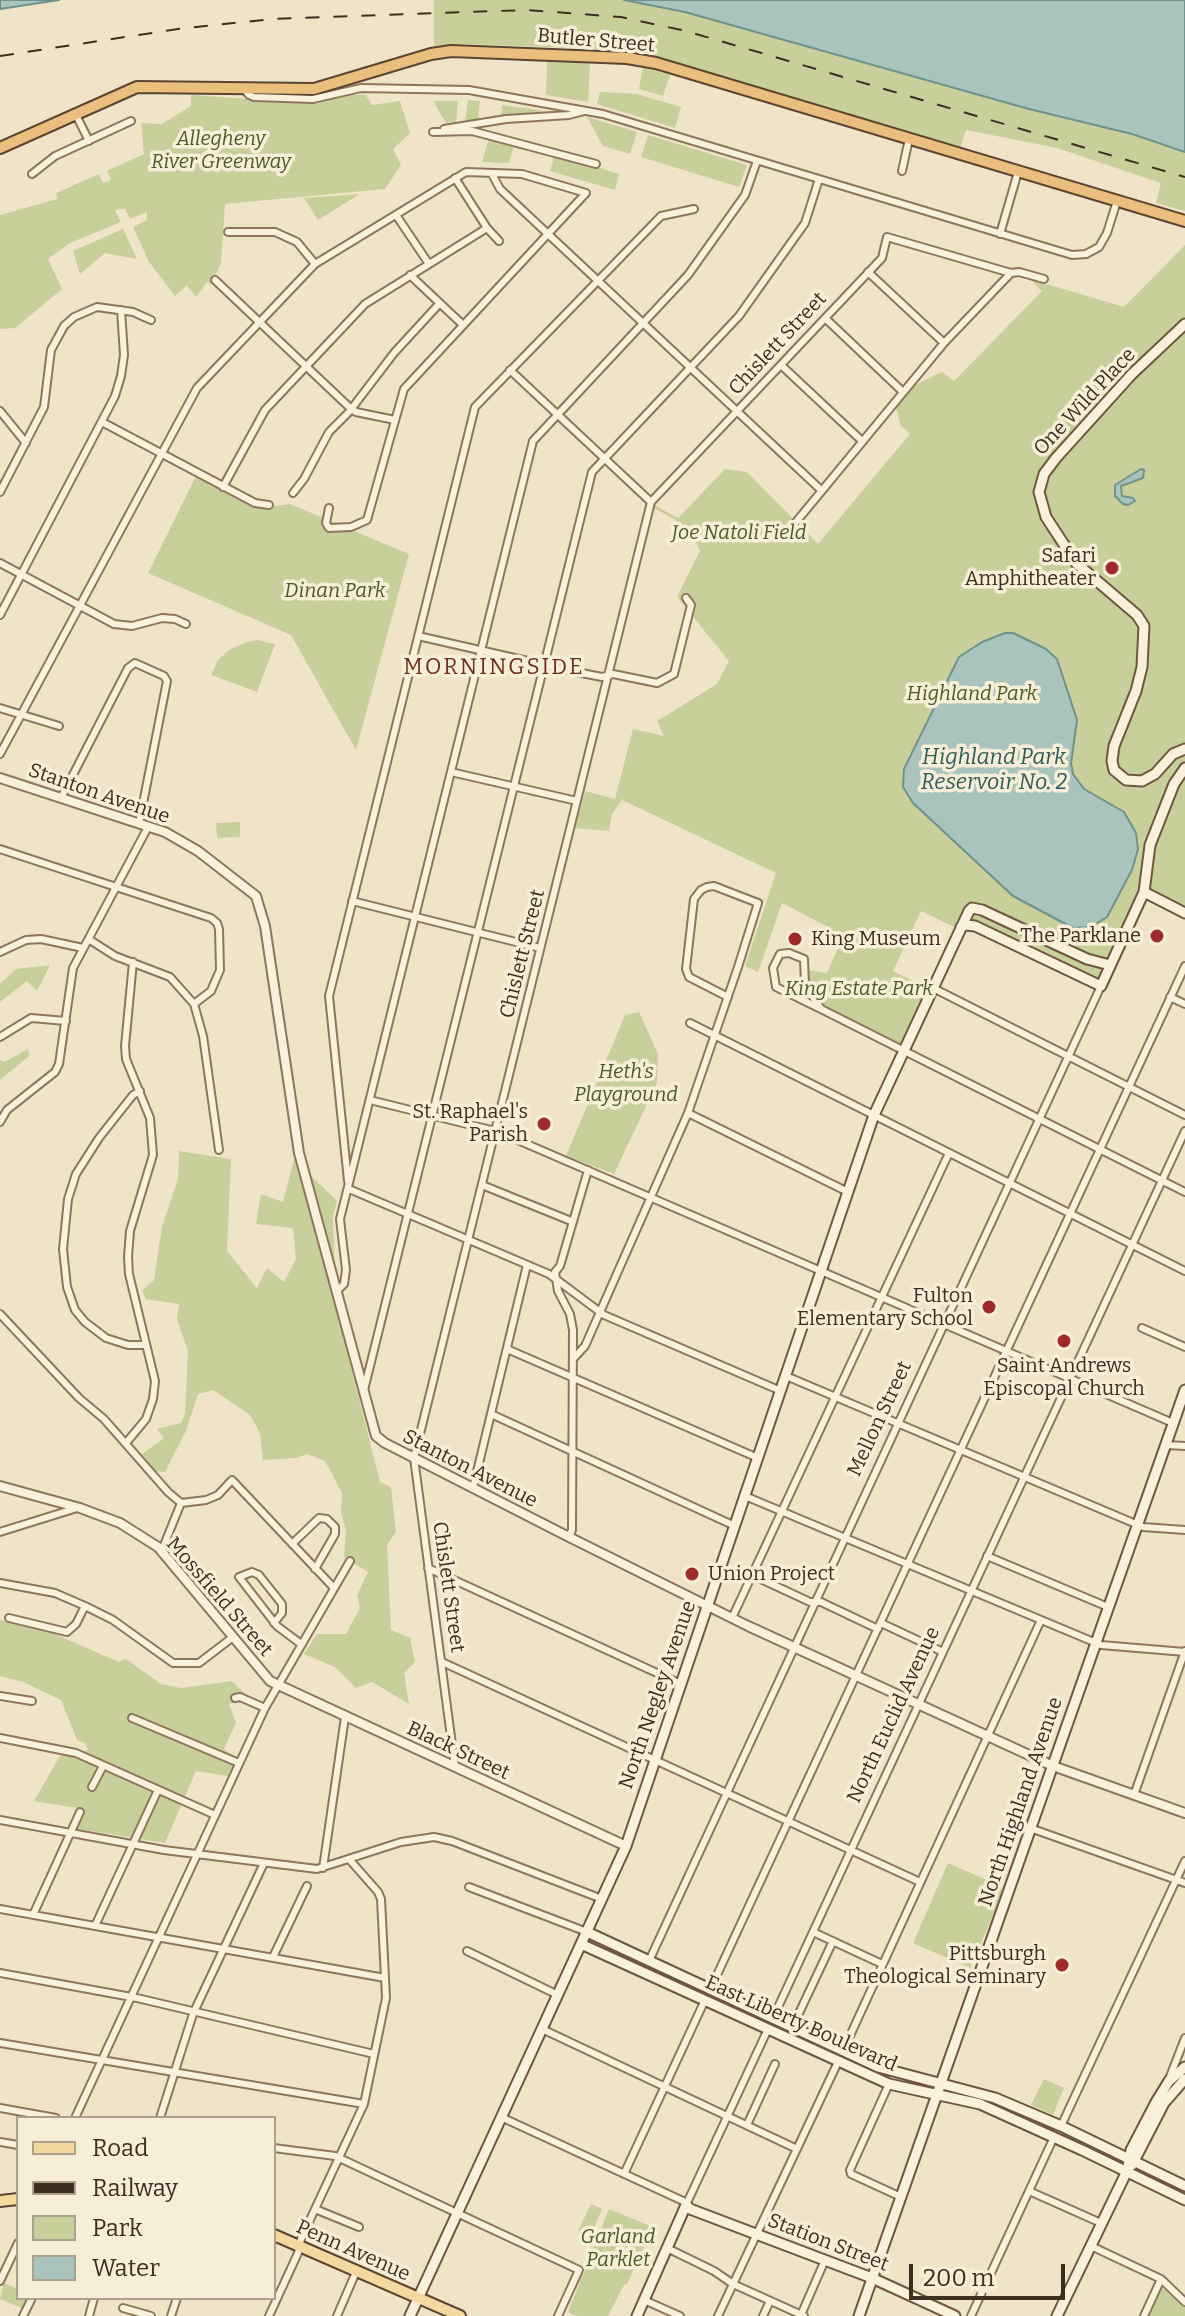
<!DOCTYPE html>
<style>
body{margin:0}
#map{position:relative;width:1185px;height:2316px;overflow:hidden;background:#f0e4c8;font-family:Bitter,serif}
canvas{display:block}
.legend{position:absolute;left:16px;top:2116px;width:260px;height:184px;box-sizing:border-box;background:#f7eed8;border:2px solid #ada18e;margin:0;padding:10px 14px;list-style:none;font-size:24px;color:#3d2e20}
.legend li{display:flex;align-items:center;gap:16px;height:40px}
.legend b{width:40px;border:2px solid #ada18e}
.scale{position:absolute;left:909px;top:2264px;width:156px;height:36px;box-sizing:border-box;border:4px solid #3d2e20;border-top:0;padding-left:10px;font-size:24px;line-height:28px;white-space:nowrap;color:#3d2e20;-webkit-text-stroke:6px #f7eed8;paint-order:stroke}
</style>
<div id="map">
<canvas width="1185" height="2316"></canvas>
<ul class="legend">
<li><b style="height:10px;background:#f3d9a0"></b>Road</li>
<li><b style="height:10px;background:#3d2e20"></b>Railway</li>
<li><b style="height:22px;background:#c9cf9b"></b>Park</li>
<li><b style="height:22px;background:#a9c4bc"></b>Water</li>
</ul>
<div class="scale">200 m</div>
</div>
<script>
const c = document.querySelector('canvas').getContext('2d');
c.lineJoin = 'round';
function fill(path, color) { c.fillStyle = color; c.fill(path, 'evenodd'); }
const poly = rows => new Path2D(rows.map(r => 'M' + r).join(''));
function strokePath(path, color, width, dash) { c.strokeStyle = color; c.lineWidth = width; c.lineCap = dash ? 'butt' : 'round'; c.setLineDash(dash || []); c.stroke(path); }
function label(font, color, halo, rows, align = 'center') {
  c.font = font + ' Bitter,serif'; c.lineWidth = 7; c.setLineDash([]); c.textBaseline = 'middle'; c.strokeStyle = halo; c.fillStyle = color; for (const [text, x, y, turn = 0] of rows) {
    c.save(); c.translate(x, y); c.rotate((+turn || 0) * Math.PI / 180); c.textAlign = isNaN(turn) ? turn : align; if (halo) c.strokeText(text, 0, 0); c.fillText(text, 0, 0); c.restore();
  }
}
fill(poly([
 [434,0,624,0,685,12,1029,109,1132,134,1185,152,1185,211,1156,203,1161,183,1057,148,966,130,960,148,653,55,626,50,464,44,434,46],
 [547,62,590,63,588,102,546,95],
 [643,66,670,75,663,96,639,89],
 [600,92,637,94,681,107,675,128,597,104],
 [341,94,366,95,372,105,400,101,410,133,393,149,401,165,385,189,225,204,221,263,211,285,207,282,196,297,187,285,175,296,149,262,133,227,147,220,147,212,130,219,125,209,115,210,121,222,70,243,48,259,62,289,15,328,0,329,0,215,57,199,56,193,99,174,103,183,111,180,107,171,144,154,141,123,162,124,191,106,191,95,278,101],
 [468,100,480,101,478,119,465,122],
 [433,101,458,101,456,122,446,123],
 [502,105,545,111,501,116],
 [587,117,637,132,630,154,603,146],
 [490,135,515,142,509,163,482,162],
 [648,135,747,165,739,187,641,157],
 [555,154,619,174,615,190,550,171],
 [360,194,318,220,304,198],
 [123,229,137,259,105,253,80,274,73,251],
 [1185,245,1185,913,1144,892,1110,965,972,908,960,930,921,911,893,971,932,990,903,1051,832,1015,810,995,804,969,827,973,840,943,828,927,782,903,758,972,745,966,776,873,622,800,612,814,609,831,575,828,585,791,615,799,633,729,664,736,657,721,717,684,729,661,677,597,700,551,695,541,673,534,676,520,650,506,650,503,678,518,725,469,747,472,818,544,910,434,901,426,896,408,915,385,942,372,954,381,1042,291,1030,279,1124,307],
 [196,476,258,508,290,504,409,554,356,750,291,635,148,573],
 [257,640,275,644,257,692,211,675,218,660,229,650,244,643],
 [240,822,240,837,217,838,216,823],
 [976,911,1101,968,1103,970,1098,980,972,921],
 [50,965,37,991,27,981,0,1002,0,984,16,969],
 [639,1012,658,1054,657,1083,614,1174,566,1156,625,1015],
 [28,1049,29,1056,0,1080,0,1060,4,1062],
 [179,1151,231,1159,227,1251,257,1288,267,1268,284,1282,296,1259,293,1228,256,1224,261,1194,283,1202,294,1159,337,1201,333,1216,336,1307,380,1482,391,1487,396,1532,387,1545,391,1630,410,1638,415,1662,404,1673,409,1704,372,1682,356,1688,335,1667,304,1654,317,1634,346,1634,360,1608,357,1595,368,1572,344,1557,346,1531,341,1513,342,1493,325,1461,307,1454,297,1458,263,1460,260,1433,250,1415,213,1390,198,1394,186,1431,165,1472,155,1471,142,1454,164,1438,157,1429,181,1423,185,1414,188,1351,177,1319,179,1304,146,1299,142,1291,154,1280,162,1227,178,1179],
 [0,1620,48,1631,119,1662,126,1659,161,1684,181,1688,232,1681,249,1698,229,1704,236,1723,224,1749,236,1758,228,1776,196,1771,165,1843,78,1829,77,1808,34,1801,60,1756,88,1750,85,1743,77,1740,61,1700,23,1682,0,1676],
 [948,1863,1005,1888,970,1968,913,1943],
 [1044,2079,1064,2088,1053,2115,1031,2105],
 [591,2204,602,2209,590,2237,578,2231],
 [609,2209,653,2227,627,2284,624,2285,608,2316,577,2316,568,2312],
 [4,2283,18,2289,18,2298,29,2298,24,2309,0,2299],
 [1161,2287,1185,2306,1185,2316,1148,2316]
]), '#c9cf9b');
const water = poly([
 [0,0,59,0,0,9,0,0],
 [624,0,1185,0,1185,152,1132,134,1029,109,685,12,624,0],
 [1141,469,1144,470,1143,478,1121,486,1122,496,1133,498,1135,501,1128,505,1123,504,1115,496,1115,485,1141,469],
 [1005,633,1013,633,1046,649,1057,659,1077,720,1071,763,1073,774,1084,789,1124,812,1136,833,1138,849,1132,870,1107,917,1091,927,1073,928,1013,896,913,803,903,787,904,769,959,657,982,642,1005,633]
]);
fill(water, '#a9c4bc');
strokePath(water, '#6f938a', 2);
const minor = poly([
 [243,88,249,95,254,97,313,99,361,88,469,90,603,114,1072,255,1086,254,1099,247,1107,233,1117,201],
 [75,113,89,141],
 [444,129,506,119,569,115,584,111],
 [433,132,472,131,596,164],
 [902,171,909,139],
 [32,174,55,156,131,121],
 [492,174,500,189,821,490],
 [455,178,487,228,499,241],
 [396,215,429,264],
 [228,232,275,232,297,242,315,264],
 [1000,234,1018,172],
 [868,272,944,343],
 [410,275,463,325],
 [215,280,348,406,356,412,395,420],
 [825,318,903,392],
 [781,365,862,441],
 [510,370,651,502],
 [0,411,26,443],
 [102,422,255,503,269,505],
 [223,487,265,410,365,304,487,228],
 [0,492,44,407,51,350,64,326,74,317,97,307,133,312,151,320],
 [293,493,304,479,329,432,349,412,394,353,440,303],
 [796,522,944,343,1011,273],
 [0,563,114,624,132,626,162,618,175,619,186,624],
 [0,615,115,396,121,376,124,355,121,310],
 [418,636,576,672,602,677,613,674,657,683,674,674,691,605,686,598],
 [0,708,59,726],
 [0,754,197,388,315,264,466,172,522,174,586,193,404,389,367,520,351,527,329,528,326,523,329,508],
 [451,772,577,801],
 [61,798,128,668,135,663,164,676,167,681,139,824],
 [0,849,211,918,217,923,219,929,220,970,211,991,194,1004],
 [352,901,540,948],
 [90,940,115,956,170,977,194,1004,203,1036,219,1150],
 [0,952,26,940,41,939,83,948],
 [933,988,1185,1115],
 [1170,997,1185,1004],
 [821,1009,776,987,773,968,780,954,789,953,804,959,805,985,821,1009,1185,1192],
 [690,1023,1185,1271],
 [0,1037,31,1018,66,1021],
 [140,1091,133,1095,99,1138,76,1174,68,1199,63,1249,67,1287,75,1310,85,1322,106,1338,128,1345,146,1345],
 [370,1100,499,1132,1173,1423],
 [688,1113,848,1192],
 [0,1122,7,1110,55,1072,59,1064,73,968,148,827],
 [348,1181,329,996,475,407,661,216,694,209],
 [482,1185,571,1221],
 [349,1189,549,1274,604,1315,781,1391],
 [337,1291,344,1284,346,1270,340,1219,533,441,688,275,745,195,757,161],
 [0,1314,79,1398,104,1419,168,1492,181,1503,206,1500,218,1495,232,1480,334,1588],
 [1142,1328,1185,1347],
 [507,1349,758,1458],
 [573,1359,585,1346,688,1113,738,967,758,903,714,886,707,887,701,890,694,899,686,969,689,977,728,997],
 [786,1376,1143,1527,1185,1530],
 [364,1390,592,472,739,316,805,223,819,179],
 [491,1414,735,1526],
 [126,1443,146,1419,153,1399,155,1381,129,1274,128,1257,130,1231,153,1155,150,1118,126,1059,125,1046,133,962],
 [1165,1445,1185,1446],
 [473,1488,527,1265],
 [745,1496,1101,1645,1185,1652],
 [0,1532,77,1508],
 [569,1537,572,1530,573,1330,570,1314,558,1291,555,1272,560,1266,588,1170],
 [292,1544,319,1518,327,1519,335,1527,335,1534,315,1569],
 [162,1550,181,1503],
 [987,1556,1108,1607],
 [428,1568,681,1684],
 [752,1575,810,1602,821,1602,878,1629],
 [0,1583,55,1593,85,1606,113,1620,173,1663,199,1663,233,1637],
 [9,1618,67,1632,76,1624,85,1606],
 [732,1618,949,1153],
 [274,1623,282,1613,282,1604,259,1575,252,1572,239,1577,277,1626,301,1644],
 [881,1623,943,1652],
 [442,1662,920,1882],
 [0,1696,32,1701],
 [235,1698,240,1697,265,1708],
 [132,1718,239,1763],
 [0,1738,76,1753,215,1815],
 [455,1767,414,1458,651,502,882,258,887,237,1011,273,1019,272,1044,279],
 [92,1787,103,1766],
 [1134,1795,1185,1651],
 [0,1820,164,1850,317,1869,401,1842,434,1837,452,1841,602,1899],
 [1030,1828,1185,1883],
 [323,1868,345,1717],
 [469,1887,587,1932],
 [0,1909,385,1978],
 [33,1915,80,1812],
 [95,1926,158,1790],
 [813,1932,882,1964],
 [467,1951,558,1995],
 [273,1957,307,1886],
 [649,1961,1101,986],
 [0,1973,137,1998,374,2054],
 [710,1990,1185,966],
 [773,2018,1185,1131],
 [792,2028,833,1941],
 [542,2029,797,2149],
 [0,2043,364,2104],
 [843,2051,1041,1620],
 [1169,2079,1185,2038],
 [889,2084,850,2170,851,2174,901,2197],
 [0,2108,56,2118],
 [501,2117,683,2201,686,2205,768,2029],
 [75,2118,265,1708,350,1561],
 [160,2118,193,2014,264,1863],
 [747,2125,775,2064],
 [1061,2126,1185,1861],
 [0,2142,18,2145],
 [274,2148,335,2156,579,2270,558,2316],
 [624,2174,705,2000],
 [1029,2191,1101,2223],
 [315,2209,359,2227],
 [1091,2246,1161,2279,1185,2302],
 [667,2248,714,2271,733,2284,804,2316],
 [0,2281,18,2243],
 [644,2300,680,2316],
 [123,2308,151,2316],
 [801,2315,825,2260],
 [23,2316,32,2298],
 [89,2316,94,2298],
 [171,2316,177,2298],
 [269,2316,298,2253,301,2239,364,2104,386,1998,381,1899,378,1892,349,1859],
 [337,2316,356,2272],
 [718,2316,838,2062],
 [763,2316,770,2301],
 [971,2316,1054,2137],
 [1144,2316,1161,2279]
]);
const tertiary = poly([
 [0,778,165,832,198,851,256,896,265,926,299,1153,376,1436,385,1443,569,1537,748,1626,1053,1766,1185,1813],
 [0,1486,80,1508,120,1523,158,1547,270,1681,626,1846]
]);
const secondary = poly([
 [1185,324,1132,374,1056,458,1044,474,1039,492,1046,517,1076,563,1137,615,1144,626,1142,667,1136,691,1114,746,1112,761,1114,770,1126,780,1142,781,1155,774,1173,754,1185,749],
 [1144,892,1185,913],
 [961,927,966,925,975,926,1101,986,1144,892,1150,845,1174,784,1185,768],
 [587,1932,878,2067,995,2098,1061,2126,1185,2186],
 [581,1944,889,2084,980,2104,1082,2150,1185,2200],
 [1132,2165,1164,2103,1185,2079],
 [410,2316,626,1846,874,1115,969,911,972,908,982,910,1087,959,1110,965],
 [637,2316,686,2205,690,2209,872,2278,955,2316],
 [859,2316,1185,1390],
 [1057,2316,1127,2171,1131,2150,1156,2102,1169,2081,1185,2067]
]);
const primary = poly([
 [0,2201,18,2199],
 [274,2235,460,2316]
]);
const trunk = poly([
 [0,148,137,87,314,89,431,54,451,51,627,58,656,63,1185,221]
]);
strokePath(minor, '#8d765c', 10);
strokePath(tertiary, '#8d765c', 12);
strokePath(secondary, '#6f573f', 13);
strokePath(primary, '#5b4430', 14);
strokePath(trunk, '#5b4430', 14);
strokePath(minor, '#faf1dc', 6);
strokePath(tertiary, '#faf1dc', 8);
strokePath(secondary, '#faf1dc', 9);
strokePath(primary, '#f3d9a0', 10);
strokePath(trunk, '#eabe7c', 10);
strokePath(poly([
 [0,56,178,29,272,19,526,10,621,17,686,31,1185,177]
]), '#3d2e20', 2, [14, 14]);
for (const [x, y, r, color] of [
 [1112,568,8,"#9e2a2b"],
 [1157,936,8,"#9e2a2b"],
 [795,939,8,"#9e2a2b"],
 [544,1124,8,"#9e2a2b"],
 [989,1307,8,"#9e2a2b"],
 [1064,1341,8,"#9e2a2b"],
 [692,1574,8,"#9e2a2b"],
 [1062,1965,8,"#9e2a2b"]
]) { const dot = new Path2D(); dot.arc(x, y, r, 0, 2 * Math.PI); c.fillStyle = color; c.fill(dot); strokePath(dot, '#f7eed8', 3); }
label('20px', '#3d2e20', '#f7eed8', [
 ["Butler Street",596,41,5],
 ["Chislett Street",778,344,-47],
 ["One Wild Place",1085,402,-47],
 ["Stanton Avenue",99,794,19],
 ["Chislett Street",523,954,-76],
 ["Mellon Street",880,1419,-65],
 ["Stanton Avenue",470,1469,27],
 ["Chislett Street",448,1587,82],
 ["Mossfield Street",219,1597,49],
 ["North Negley Avenue",658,1695,-71],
 ["North Euclid Avenue",894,1715,-65],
 ["Black Street",458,1751,25],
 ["North Highland Avenue",1021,1802,-71],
 ["East Liberty Boulevard",801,2024,24],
 ["Station Street",828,2243,21],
 ["Penn Avenue",353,2251,24]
]);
label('italic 20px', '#4d5a26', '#f7eed8', [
 ["Allegheny",221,139],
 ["River Greenway",221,162],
 ["Joe Natoli Field",739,533],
 ["Dinan Park",335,591],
 ["Highland Park",972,694],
 ["King Estate Park",859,989],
 ["Heth's",626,1072],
 ["Playground",626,1095],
 ["Garland",618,2237],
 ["Parklet",618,2260]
]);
label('20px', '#3d2e20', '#f7eed8', [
 ["Safari",1096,556],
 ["Amphitheater",1096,579],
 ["The Parklane",1141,936],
 ["King Museum",811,939,"left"],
 ["St. Raphael's",528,1112],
 ["Parish",528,1135],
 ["Fulton",973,1296],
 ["Elementary School",973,1319],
 ["Saint Andrews",1064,1366,"center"],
 ["Episcopal Church",1064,1389,"center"],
 ["Union Project",708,1574,"left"],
 ["Pittsburgh",1046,1954],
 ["Theological Seminary",1046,1977]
], 'right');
c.letterSpacing = '2px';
label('22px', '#6b2e1e', '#f7eed8', [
 ["MORNINGSIDE",494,668]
]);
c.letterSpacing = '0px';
label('italic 22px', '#2f5d5a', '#f7eed8', [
 ["Highland Park",994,758],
 ["Reservoir No. 2",994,783]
]);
</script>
